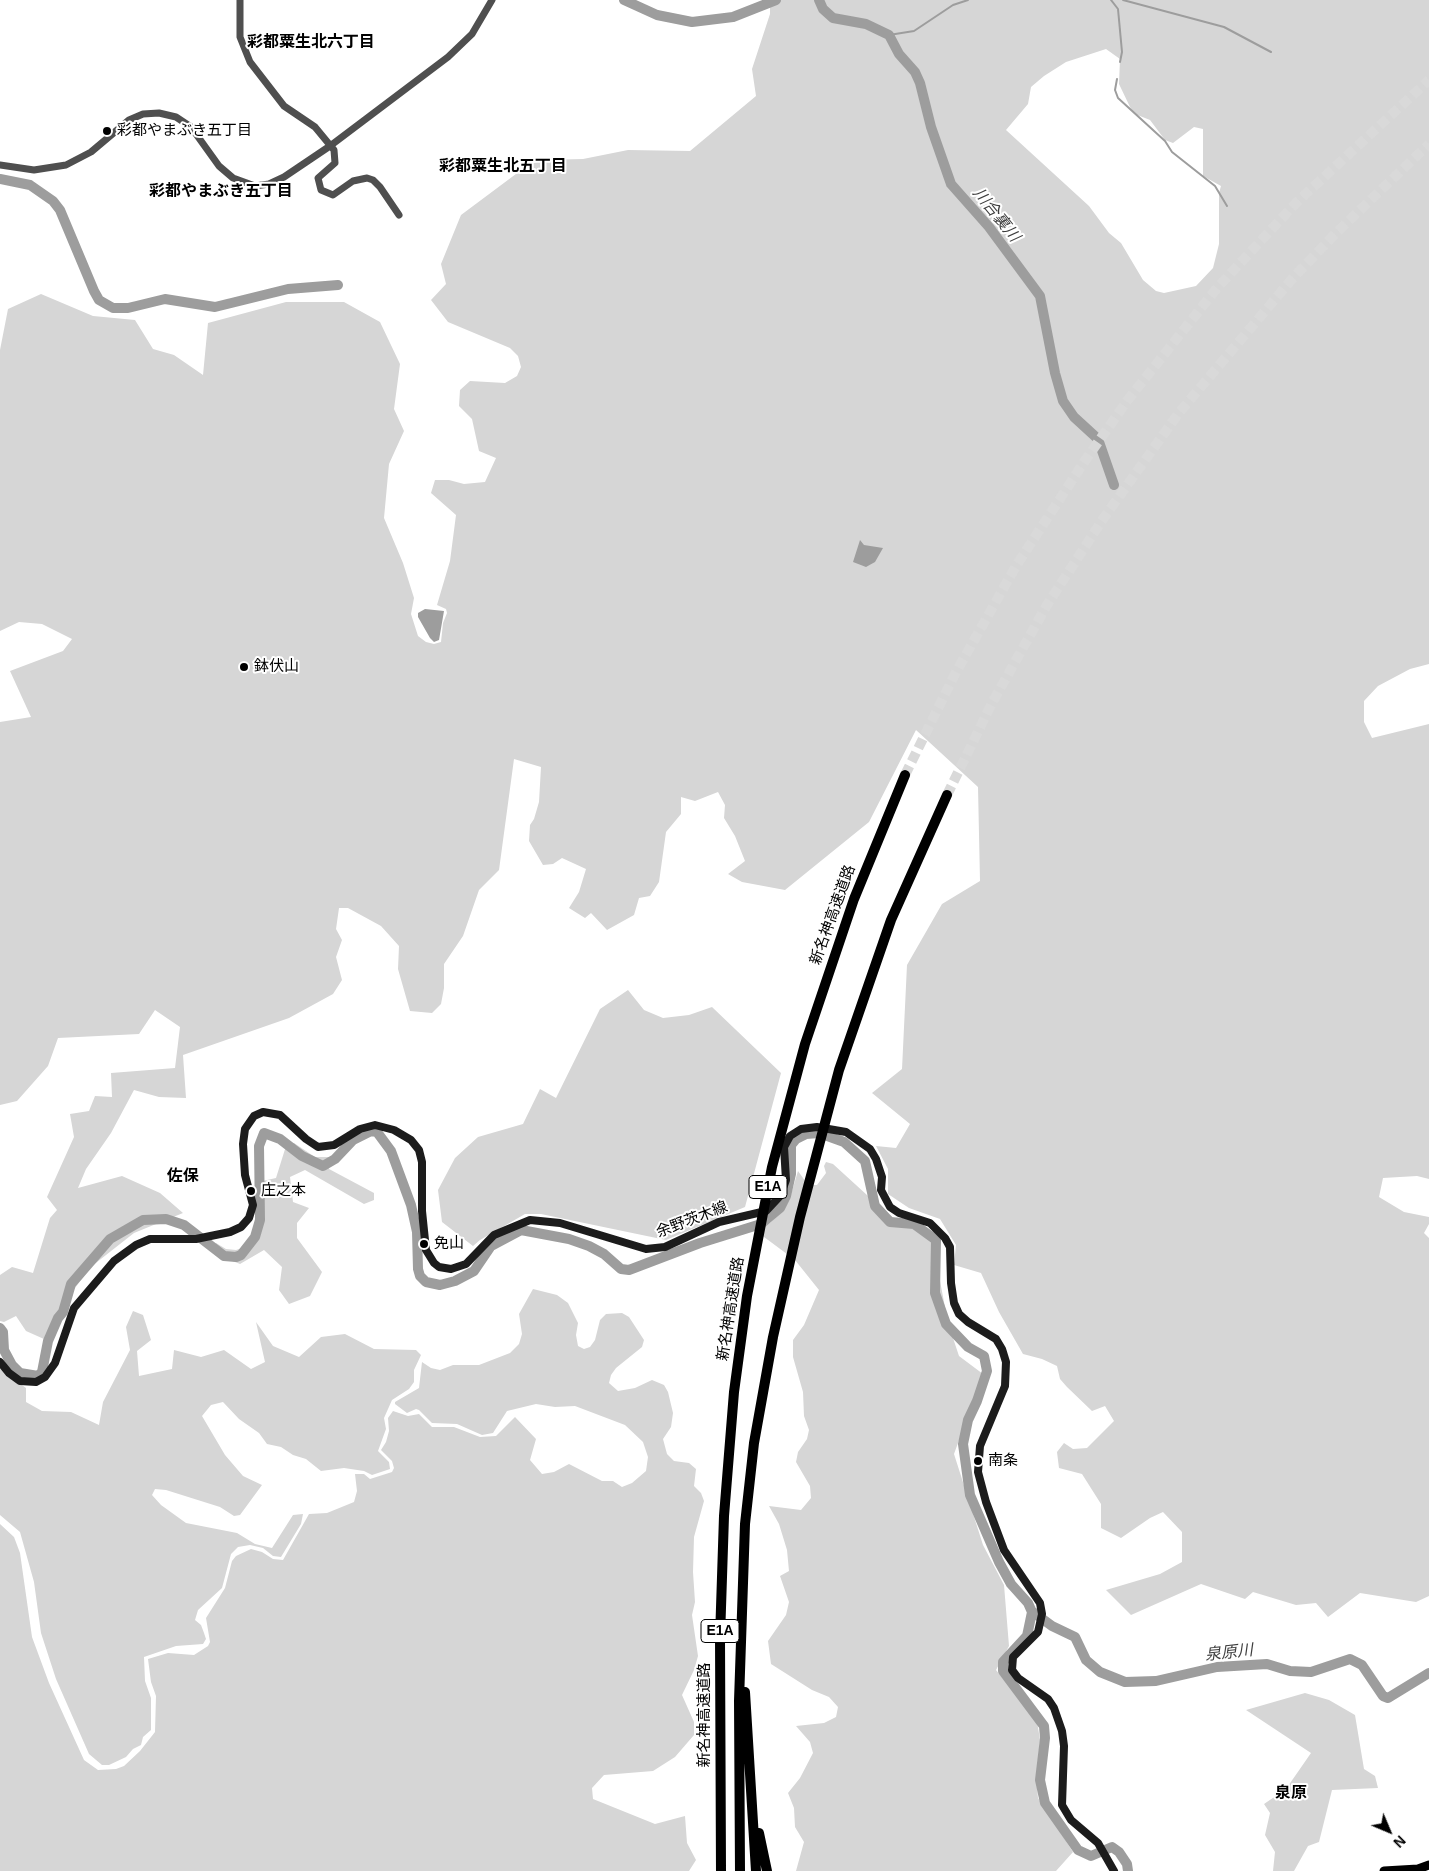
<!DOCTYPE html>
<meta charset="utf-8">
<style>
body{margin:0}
#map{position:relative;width:1429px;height:1871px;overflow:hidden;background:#fff;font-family:Arial,sans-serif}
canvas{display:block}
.north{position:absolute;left:1364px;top:1806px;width:50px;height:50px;-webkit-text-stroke:4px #fff;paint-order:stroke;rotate:135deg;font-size:14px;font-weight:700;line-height:20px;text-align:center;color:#000}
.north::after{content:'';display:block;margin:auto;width:18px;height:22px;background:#000;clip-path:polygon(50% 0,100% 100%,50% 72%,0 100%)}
</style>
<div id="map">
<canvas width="1429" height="1871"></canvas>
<div class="north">N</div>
</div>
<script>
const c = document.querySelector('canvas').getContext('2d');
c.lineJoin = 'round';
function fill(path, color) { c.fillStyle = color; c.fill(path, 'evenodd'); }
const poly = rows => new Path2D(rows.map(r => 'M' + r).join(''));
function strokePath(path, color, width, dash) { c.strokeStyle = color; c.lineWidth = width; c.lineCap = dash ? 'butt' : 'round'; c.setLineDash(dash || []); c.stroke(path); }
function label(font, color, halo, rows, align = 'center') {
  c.font = font + ' Arial,"Noto Sans JP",sans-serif'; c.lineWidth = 4; c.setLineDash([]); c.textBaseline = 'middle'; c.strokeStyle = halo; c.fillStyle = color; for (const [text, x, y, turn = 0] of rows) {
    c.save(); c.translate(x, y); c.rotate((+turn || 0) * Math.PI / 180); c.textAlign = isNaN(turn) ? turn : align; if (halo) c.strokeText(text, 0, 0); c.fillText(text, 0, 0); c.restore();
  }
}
fill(poly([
 [770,0,1429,0,1429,664,1410,669,1378,686,1364,701,1364,722,1372,738,1429,724,1429,1179,1417,1176,1383,1178,1379,1197,1404,1212,1429,1217,1429,1224,1424,1233,1429,1238,1429,1596,1416,1602,1360,1593,1328,1617,1316,1603,1296,1605,1253,1592,1245,1599,1201,1584,1131,1615,1106,1590,1160,1574,1182,1562,1182,1532,1163,1512,1150,1518,1121,1538,1101,1528,1101,1504,1082,1474,1059,1468,1057,1452,1064,1443,1073,1449,1087,1448,1114,1421,1105,1406,1092,1411,1067,1387,1060,1379,1057,1366,1042,1359,1023,1354,999,1312,981,1273,954,1265,956,1245,940,1219,909,1208,888,1194,888,1169,876,1146,896,1148,910,1124,872,1093,902,1069,907,965,942,904,980,881,978,787,916,730,869,822,785,890,742,882,728,874,745,861,735,836,724,818,725,805,718,792,695,801,681,797,681,814,666,832,659,882,650,896,639,898,634,915,607,930,591,913,585,918,569,908,579,892,586,869,562,858,553,864,543,865,529,841,530,825,534,819,539,802,541,767,514,759,499,870,479,890,463,936,444,964,444,988,441,1004,432,1013,410,1011,398,969,399,946,381,926,348,908,339,908,336,929,342,940,336,957,342,980,333,994,289,1018,183,1055,186,1098,159,1097,134,1090,111,1133,86,1169,78,1188,122,1176,160,1193,183,1213,134,1233,92,1266,64,1302,44,1339,26,1331,16,1316,4,1322,0,1321,0,1275,12,1267,33,1273,50,1218,57,1210,47,1197,74,1137,70,1114,89,1111,95,1096,112,1097,111,1073,175,1068,180,1027,155,1010,139,1034,58,1038,48,1066,17,1101,0,1105,0,722,31,717,10,671,63,651,72,639,42,624,19,622,0,631,0,350,8,309,41,294,93,316,135,320,153,349,174,355,203,375,208,323,286,302,344,302,380,322,400,364,394,409,404,431,389,464,384,518,403,563,414,598,411,614,418,636,426,642,434,644,441,642,443,623,447,613,446,609,437,605,450,561,456,515,431,493,435,480,449,480,464,484,485,482,496,458,479,451,472,419,459,406,460,390,470,381,505,383,517,376,521,367,518,356,510,348,448,322,431,300,446,284,441,264,461,215,528,165,543,160,583,159,628,150,690,151,756,96,752,69,770,14],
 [1106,49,1120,59,1119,84,1130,107,1135,114,1150,120,1165,140,1173,143,1194,127,1203,129,1203,176,1221,186,1219,193,1219,244,1213,268,1196,286,1164,293,1156,291,1143,280,1121,243,1109,233,1089,206,1006,130,1028,104,1031,87,1044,76,1066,62],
 [628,990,644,1010,663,1018,689,1015,712,1007,781,1073,745,1207,666,1240,541,1214,525,1214,480,1240,473,1246,442,1222,438,1190,455,1158,478,1137,523,1124,540,1089,556,1098,600,1009],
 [294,1143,315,1157,331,1157,329,1169,374,1193,374,1200,364,1204,305,1170,290,1177,293,1202,309,1208,297,1223,297,1238,322,1272,310,1296,289,1304,279,1290,282,1267,264,1250,240,1264,215,1254,216,1243,226,1249,236,1250,254,1244,260,1211,258,1182,276,1178,286,1146],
 [826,1162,833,1164,890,1216,914,1227,933,1244,948,1323,959,1356,983,1374,954,1454,983,1545,1004,1585,1009,1646,996,1670,1037,1721,1040,1740,1036,1778,1038,1798,1073,1852,1056,1871,796,1871,804,1842,795,1827,794,1808,788,1793,800,1778,813,1753,810,1742,796,1726,824,1723,836,1717,838,1707,829,1697,812,1690,771,1664,768,1641,786,1615,789,1602,780,1576,789,1571,787,1550,779,1524,769,1506,801,1510,811,1498,810,1486,796,1462,798,1452,807,1439,809,1430,804,1416,803,1392,793,1357,793,1340,804,1325,819,1290,795,1260,756,1231,755,1227,770,1223,781,1213,789,1201,798,1171,808,1185,817,1185,826,1173,824,1166],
 [533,1289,557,1295,568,1303,578,1323,576,1335,578,1346,584,1349,590,1347,595,1340,600,1320,606,1314,622,1313,629,1317,644,1340,642,1347,616,1368,611,1375,609,1383,618,1391,635,1388,652,1380,664,1385,668,1392,673,1413,671,1427,663,1439,667,1454,674,1461,689,1463,696,1469,694,1486,701,1493,704,1501,694,1537,693,1572,695,1602,692,1615,698,1656,694,1670,682,1695,694,1722,694,1735,675,1757,653,1771,604,1775,592,1788,593,1799,655,1824,685,1816,687,1843,696,1860,689,1871,0,1871,0,1524,14,1537,20,1553,32,1637,49,1683,84,1760,98,1770,116,1769,124,1766,140,1751,155,1732,156,1696,151,1682,148,1659,168,1653,194,1655,208,1646,210,1642,206,1618,225,1588,232,1561,236,1556,251,1549,262,1552,273,1559,283,1560,309,1514,327,1513,354,1502,357,1491,355,1474,364,1474,370,1479,392,1472,394,1468,392,1461,381,1450,386,1442,389,1431,388,1418,393,1411,408,1416,419,1414,432,1427,454,1427,480,1437,496,1436,515,1417,536,1439,530,1460,542,1474,554,1472,569,1464,602,1481,613,1481,622,1487,632,1483,646,1471,648,1457,643,1442,625,1425,575,1406,555,1407,536,1404,507,1411,493,1433,482,1435,457,1424,432,1423,419,1410,416,1409,407,1413,395,1404,395,1402,419,1388,422,1362,431,1368,440,1370,453,1365,479,1365,510,1353,519,1344,522,1334,519,1314],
 [133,1311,143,1315,151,1340,137,1351,139,1376,172,1369,174,1350,201,1357,224,1350,251,1369,265,1362,256,1322,273,1346,299,1357,321,1337,345,1334,374,1349,416,1350,421,1355,414,1370,414,1382,409,1389,392,1400,384,1418,386,1429,378,1451,389,1462,390,1469,372,1475,364,1471,344,1468,321,1471,306,1459,293,1455,281,1447,267,1444,259,1433,239,1419,223,1402,211,1405,202,1416,225,1455,243,1476,262,1485,240,1515,234,1516,220,1507,166,1490,155,1489,152,1495,161,1505,186,1523,237,1533,255,1544,272,1548,293,1515,303,1514,301,1524,281,1557,273,1556,263,1548,250,1545,238,1547,231,1554,222,1588,198,1610,195,1620,201,1625,204,1633,206,1639,203,1644,176,1646,144,1657,145,1681,151,1698,151,1730,143,1737,141,1745,133,1749,126,1757,109,1765,102,1765,89,1754,56,1679,41,1633,34,1582,20,1532,0,1515,0,1369,26,1388,26,1402,42,1411,71,1412,99,1425,103,1402,130,1350,126,1327],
 [1305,1693,1329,1700,1355,1715,1364,1769,1375,1776,1378,1788,1332,1790,1319,1842,1308,1846,1294,1871,1273,1871,1275,1852,1265,1835,1270,1813,1264,1804,1286,1789,1311,1753,1246,1710]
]), '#d6d6d6');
fill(poly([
 [860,540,864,545,883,548,875,562,866,567,853,562],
 [425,609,444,611,439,640,434,642,430,638,418,617,418,613]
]), '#9d9d9d');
strokePath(poly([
 [1111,0,1118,9,1122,52,1120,62],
 [1123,0,1224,27,1271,52],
 [889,35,914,31,953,5,968,0],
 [1117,79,1115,90,1118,98,1165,141,1172,152,1215,186,1227,206]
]), '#9d9d9d', 2);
strokePath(poly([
 [624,0,657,15,692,22,733,17,776,0],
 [819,0,823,9,833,18,866,24,889,35,899,54,915,72,920,83,931,127,951,184,989,227,1040,296,1055,373,1063,401,1074,417,1098,439,1114,485],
 [0,179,30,185,53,201,60,210,94,291,99,300,113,308,128,308,165,299,215,307,288,289,338,285],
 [0,1328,3,1332,4,1350,12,1365,20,1373,38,1376,42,1372,48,1341,58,1318,63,1312,71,1284,110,1239,143,1220,166,1219,184,1225,224,1256,236,1257,241,1255,255,1237,260,1220,259,1146,264,1133,280,1139,302,1156,323,1166,335,1159,353,1140,371,1131,377,1132,391,1151,411,1205,417,1232,418,1269,420,1276,426,1282,440,1285,455,1281,474,1271,491,1246,521,1230,569,1239,589,1246,604,1254,621,1269,629,1270,700,1243,761,1224,780,1208,786,1196,791,1174,791,1145,796,1139,806,1134,819,1133,844,1142,865,1161,875,1206,890,1222,914,1224,936,1240,935,1293,946,1324,968,1347,984,1356,987,1371,977,1401,968,1420,963,1444,970,1495,999,1562,1011,1584,1028,1603,1032,1612,1027,1636,1003,1662,1003,1671,1044,1726,1045,1738,1040,1780,1045,1803,1078,1850,1091,1856,1112,1847,1119,1852,1127,1864,1128,1871],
 [1033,1612,1052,1626,1075,1637,1086,1660,1100,1672,1125,1682,1156,1681,1217,1667,1267,1664,1290,1671,1311,1672,1350,1659,1362,1665,1383,1696,1388,1698,1429,1673]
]), '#9d9d9d', 10);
strokePath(poly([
 [905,775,955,674,1016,566,1084,462,1127,401,1217,288,1297,202,1429,80],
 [947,795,992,703,1047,605,1103,519,1178,414,1292,279,1337,232,1429,144]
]), '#d9d9d9', 10, [10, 5]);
strokePath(poly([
 [240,0,240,37,250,62,284,106,315,127,334,150,335,163,318,178,321,190,333,195,353,181,367,178,373,180,380,187,399,215],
 [0,165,34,170,66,165,91,152,129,120,143,114,159,113,176,117,191,127,219,166,233,178,255,186,269,184,284,177,330,146,448,57,472,34,492,0]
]), '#4f4f4f', 7);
strokePath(poly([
 [0,1362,9,1373,20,1381,36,1382,45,1377,55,1363,74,1308,114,1261,136,1245,150,1239,196,1239,230,1232,241,1227,249,1218,253,1205,245,1175,243,1144,245,1129,254,1116,263,1112,280,1115,306,1139,318,1147,334,1145,360,1129,375,1125,394,1130,411,1140,419,1150,422,1162,422,1211,426,1250,434,1263,439,1267,451,1269,466,1264,494,1235,530,1220,560,1223,646,1249,665,1247,719,1222,766,1211,780,1196,786,1180,784,1147,790,1136,801,1129,817,1127,846,1132,870,1149,876,1159,882,1177,881,1190,890,1207,899,1213,930,1223,945,1238,950,1247,951,1283,954,1303,959,1314,968,1322,996,1339,1002,1349,1006,1362,1005,1386,980,1446,978,1472,986,1502,1004,1550,1040,1603,1042,1614,1038,1632,1013,1657,1012,1670,1018,1678,1048,1699,1054,1708,1062,1731,1064,1746,1062,1805,1071,1820,1098,1843,1114,1871]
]), '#1c1c1c', 8);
strokePath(poly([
 [1384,1871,1418,1869,1429,1865]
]), '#000', 9);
strokePath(poly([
 [745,1692,756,1871],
 [759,1833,767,1871],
 [721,1871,720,1638,724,1516,734,1392,747,1296,772,1167,805,1044,854,899,905,775],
 [740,1871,739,1701,745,1524,754,1443,773,1337,800,1217,839,1070,891,920,947,795]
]), '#000', 10);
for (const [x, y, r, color] of [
 [107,131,5,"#000"],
 [244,667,5,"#000"],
 [251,1191,5,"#000"],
 [424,1244,5,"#000"],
 [978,1461,5,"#000"]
]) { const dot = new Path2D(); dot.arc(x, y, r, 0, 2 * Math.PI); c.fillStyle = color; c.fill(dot); strokePath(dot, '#fff', 2); }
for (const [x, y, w] of [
 [768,1187,38],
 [720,1631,38]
]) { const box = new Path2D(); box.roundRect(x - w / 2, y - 11.5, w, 23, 4); c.fillStyle = '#fff'; c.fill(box); strokePath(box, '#000', 1); }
label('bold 14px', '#000', null, [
 ["E1A",768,1187],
 ["E1A",720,1631]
]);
label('15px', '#000', '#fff', [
 ["彩都やまぶき五丁目",117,131],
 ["鉢伏山",254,667],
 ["庄之本",261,1191],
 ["免山",434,1244],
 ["南条",988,1461]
], 'left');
label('15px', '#000', '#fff', [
 ["新名神高速道路",833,915,-70],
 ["余野茨木線",692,1220,-21],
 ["新名神高速道路",731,1309,-81],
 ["新名神高速道路",705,1715,-90]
]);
label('bold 16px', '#000', '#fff', [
 ["彩都粟生北六丁目",311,43],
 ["彩都粟生北五丁目",503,167],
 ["彩都やまぶき五丁目",221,192],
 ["佐保",183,1177],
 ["泉原",1291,1794]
]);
label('italic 16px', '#3e3e3e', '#fff', [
 ["川合裏川",996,215,51],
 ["泉原川",1229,1653,-6]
]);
</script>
